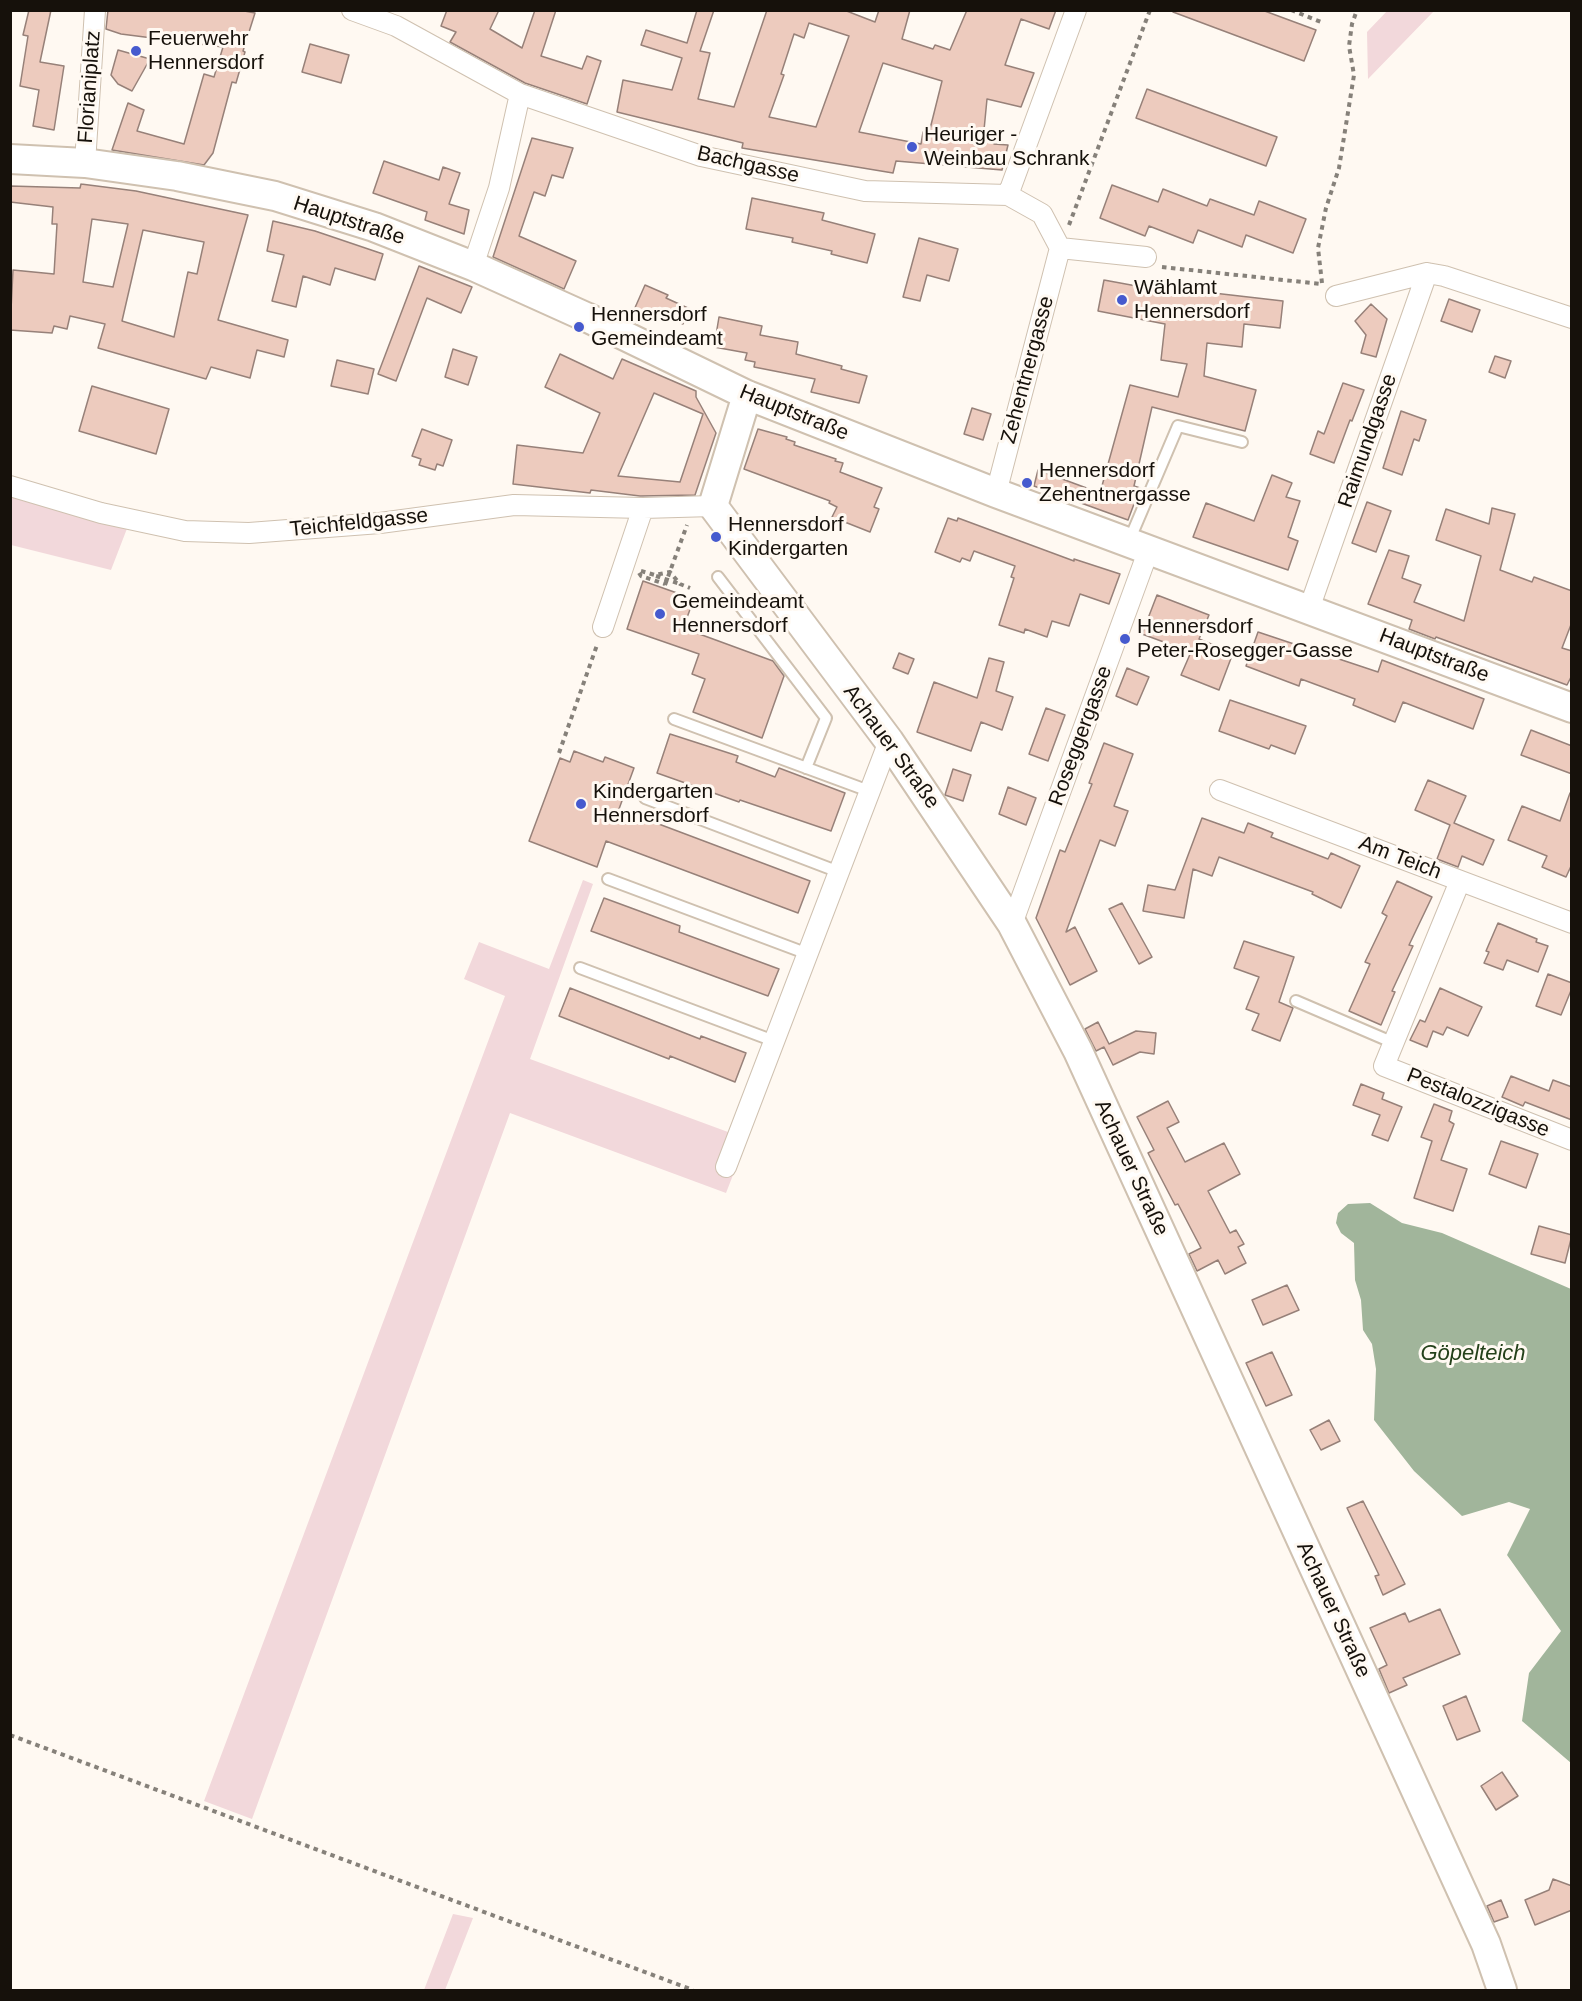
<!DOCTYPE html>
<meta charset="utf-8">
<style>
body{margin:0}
#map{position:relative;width:1582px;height:2001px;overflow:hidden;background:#fff9f2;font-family:Arial,sans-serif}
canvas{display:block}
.frame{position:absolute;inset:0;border:12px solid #16110b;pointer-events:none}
</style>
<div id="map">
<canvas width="1582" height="2001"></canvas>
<div class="frame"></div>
</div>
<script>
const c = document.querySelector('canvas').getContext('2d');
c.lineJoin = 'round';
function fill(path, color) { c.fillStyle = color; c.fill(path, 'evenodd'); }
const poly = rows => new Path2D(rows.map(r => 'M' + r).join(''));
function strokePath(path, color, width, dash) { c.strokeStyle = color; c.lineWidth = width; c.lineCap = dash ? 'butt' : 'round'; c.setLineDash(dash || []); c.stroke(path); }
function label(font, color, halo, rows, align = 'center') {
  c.font = font + ' Arial,sans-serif'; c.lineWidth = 6; c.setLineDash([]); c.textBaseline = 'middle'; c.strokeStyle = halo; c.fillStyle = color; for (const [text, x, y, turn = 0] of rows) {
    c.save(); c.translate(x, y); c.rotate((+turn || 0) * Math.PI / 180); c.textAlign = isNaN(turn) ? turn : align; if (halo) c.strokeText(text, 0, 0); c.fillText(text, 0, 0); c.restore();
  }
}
fill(poly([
 [1388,10,1434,11,1368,79,1367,32],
 [11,493,128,526,111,570,11,545],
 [583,880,593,884,530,1059,747,1139,726,1193,510,1113,252,1819,204,1801,505,996,464,979,479,942,549,969],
 [453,1914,473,1918,445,1990,424,1990]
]), '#f2d8db');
fill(poly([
 [1370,1203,1402,1223,1442,1233,1571,1289,1571,1763,1522,1721,1529,1673,1561,1631,1507,1555,1530,1509,1509,1502,1462,1516,1414,1471,1374,1420,1376,1369,1372,1344,1363,1330,1361,1300,1355,1280,1354,1243,1341,1233,1336,1223,1338,1213,1348,1204]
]), '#a1b59b');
const building = poly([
 [29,10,51,10,40,62,64,66,54,130,33,126,39,90,20,86,28,36,23,35,29,10],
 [108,10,239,10,255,13,243,51,245,52,236,83,232,82,213,153,204,165,112,150,128,103,144,110,137,131,184,144,204,74,214,77,223,47,121,34,106,29,108,10],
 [447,10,499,10,490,29,522,48,535,10,556,10,541,56,582,69,587,56,601,61,587,104,525,83,450,42,456,32,441,26,447,10],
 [697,10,714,10,700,51,710,53,698,99,734,107,767,10,844,10,875,22,879,10,910,10,902,39,933,49,935,45,950,50,967,10,1056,10,1049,29,1021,19,1005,65,1034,73,1021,107,987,99,984,130,994,133,994,144,1008,145,1002,170,896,161,893,173,742,148,743,143,617,112,623,80,672,90,682,58,641,45,646,30,687,43,697,10],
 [809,23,849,36,816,127,769,117,784,75,781,74,794,34,804,38,809,23],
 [883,63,942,81,929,133,923,132,921,144,859,132,883,63],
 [1173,10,1262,10,1316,30,1304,61,1173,12,1173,10],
 [310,44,349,55,341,83,302,72,310,44],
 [118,50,150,59,132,91,118,84,111,75,118,50],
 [1147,89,1277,137,1266,166,1136,118,1147,89],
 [532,138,573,148,563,178,552,175,545,196,534,192,519,236,576,261,564,289,493,257,532,138],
 [384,161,439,180,443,167,460,173,449,204,469,210,464,234,425,220,427,212,373,193,384,161],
 [81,184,136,191,248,215,218,320,288,340,284,357,257,350,250,378,211,367,206,379,98,348,105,324,70,316,67,329,54,326,52,333,10,330,13,270,54,274,57,224,52,224,53,207,10,202,10,186,80,188,81,184],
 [92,219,128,224,113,287,83,282,92,219],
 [143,230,204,242,197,274,188,272,174,337,122,321,143,230],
 [1112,185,1158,202,1163,189,1207,206,1210,199,1254,215,1259,201,1306,219,1293,253,1246,235,1242,247,1198,230,1193,243,1149,226,1145,236,1100,218,1112,185],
 [752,198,824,213,822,220,875,234,867,263,831,254,832,251,792,242,793,238,746,229,752,198],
 [273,221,315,231,383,254,375,280,335,268,330,285,303,276,296,307,272,301,284,255,267,251,273,221],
 [919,238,958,249,949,281,927,275,920,301,903,297,919,238],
 [419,266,472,287,461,313,427,298,396,381,378,374,419,266],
 [1104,280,1169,292,1170,288,1283,301,1280,328,1244,324,1242,347,1207,343,1204,376,1256,390,1245,431,1152,407,1134,486,1140,488,1128,520,1034,486,1038,470,1100,493,1130,385,1178,397,1187,364,1161,360,1165,324,1098,311,1104,280],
 [645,285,668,295,666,298,690,309,683,324,661,314,658,321,634,310,645,285],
 [1449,299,1480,310,1472,332,1441,321,1449,299],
 [1371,304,1387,319,1376,357,1361,353,1366,335,1355,321,1371,304],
 [719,317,762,326,760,335,798,342,796,354,842,366,841,369,867,376,859,403,811,392,815,379,754,367,755,362,745,360,747,353,714,347,719,317],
 [453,349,477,357,468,385,445,377,453,349],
 [560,354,613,379,622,359,696,391,696,397,716,433,695,495,640,496,591,490,590,493,513,484,517,445,583,453,600,413,545,387,560,354],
 [654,393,703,414,680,482,618,476,654,393],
 [1495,356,1511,361,1505,378,1489,372,1495,356],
 [337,360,374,369,368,394,331,386,337,360],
 [1343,383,1364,390,1352,421,1350,420,1334,463,1310,454,1318,431,1324,434,1343,383],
 [92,386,169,409,156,454,79,431,92,386],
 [972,408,991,414,983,440,964,434,972,408],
 [1401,411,1426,420,1419,441,1414,439,1402,475,1383,468,1401,411],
 [422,429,452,440,443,466,437,464,435,470,419,465,421,459,412,456,422,429],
 [758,429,787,437,786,439,795,442,794,445,836,459,835,461,843,463,840,472,882,488,874,507,879,509,870,532,832,517,837,507,829,503,830,501,744,469,758,429],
 [1272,475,1292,483,1286,497,1300,501,1288,537,1298,541,1288,570,1193,537,1206,503,1254,521,1272,475],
 [1367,502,1391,511,1376,552,1352,543,1367,502],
 [1492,508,1515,514,1500,570,1532,582,1534,577,1572,591,1572,622,1562,648,1572,651,1572,675,1567,685,1436,637,1435,639,1409,629,1412,620,1368,604,1389,550,1409,556,1402,578,1421,585,1414,602,1464,621,1481,556,1436,540,1446,509,1489,524,1492,508],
 [948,518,957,521,958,518,1074,561,1074,559,1120,574,1109,604,1080,594,1069,626,1052,621,1047,637,1025,629,1024,633,999,625,1014,578,1011,577,1015,566,974,551,970,561,962,558,960,562,935,552,948,518],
 [643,581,694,599,683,628,773,661,784,676,762,738,693,712,705,679,692,674,699,654,627,629,643,581],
 [1157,595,1209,615,1199,639,1233,653,1219,690,1181,675,1191,652,1142,634,1157,595],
 [1258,632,1378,672,1382,660,1484,699,1473,729,1403,702,1395,722,1353,705,1355,699,1301,679,1299,686,1246,666,1258,632],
 [899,653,914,659,908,674,893,668,899,653],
 [989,658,1004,662,996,691,1013,697,1002,730,981,722,971,751,917,732,934,682,977,698,989,658],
 [1127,668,1149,677,1137,705,1116,696,1127,668],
 [1230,700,1306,726,1295,754,1271,745,1269,749,1219,731,1230,700],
 [1046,708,1065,715,1048,761,1029,754,1046,708],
 [1531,730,1572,746,1572,774,1521,755,1531,730],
 [670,734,738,756,736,762,775,777,779,768,845,793,831,831,740,800,739,802,657,773,670,734],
 [1104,743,1133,754,1114,806,1128,811,1115,846,1100,840,1066,932,1075,927,1097,971,1070,985,1036,918,1060,850,1065,852,1092,784,1089,783,1104,743],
 [574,751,603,762,605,757,634,768,619,809,810,881,798,913,606,841,597,867,529,841,560,758,570,762,574,751],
 [953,769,971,775,963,801,945,795,953,769],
 [1428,780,1466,796,1454,823,1494,840,1483,865,1462,856,1458,867,1437,859,1450,825,1415,810,1428,780],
 [1008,787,1036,798,1026,825,999,814,1008,787],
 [1570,793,1572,794,1572,864,1566,877,1542,867,1547,856,1508,840,1522,806,1560,821,1570,793],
 [1202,818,1244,833,1248,823,1273,833,1271,837,1328,859,1331,853,1360,866,1341,908,1312,894,1313,892,1219,857,1212,876,1193,869,1184,918,1143,911,1148,885,1175,890,1202,818],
 [1397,881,1432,897,1409,945,1413,946,1392,991,1395,992,1381,1025,1349,1011,1370,964,1365,962,1387,916,1382,913,1397,881],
 [604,898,680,926,679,932,779,969,768,996,591,931,604,898],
 [1122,903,1152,957,1139,964,1109,909,1122,903],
 [1498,923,1537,939,1536,942,1548,946,1538,972,1507,960,1503,970,1484,963,1489,952,1486,951,1498,923],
 [1244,941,1294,957,1279,1002,1293,1008,1280,1041,1252,1030,1259,1014,1246,1009,1259,977,1234,968,1244,941],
 [1548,974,1572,983,1572,988,1561,1015,1536,1006,1548,974],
 [570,988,700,1039,701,1036,746,1053,735,1082,670,1056,669,1059,559,1016,570,988],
 [1440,988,1482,1007,1468,1036,1447,1027,1443,1035,1433,1031,1427,1047,1410,1040,1420,1020,1425,1022,1440,988],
 [1098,1022,1109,1044,1136,1031,1156,1033,1154,1054,1140,1052,1113,1065,1104,1047,1096,1051,1085,1029,1098,1022],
 [1511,1076,1549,1091,1553,1080,1572,1087,1572,1120,1525,1102,1523,1106,1502,1097,1511,1076],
 [1361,1084,1384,1093,1382,1099,1402,1107,1388,1141,1372,1135,1380,1115,1353,1105,1361,1084],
 [1168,1101,1179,1122,1167,1128,1185,1162,1224,1143,1240,1174,1208,1191,1230,1233,1236,1230,1244,1244,1238,1247,1246,1263,1225,1274,1218,1260,1197,1271,1189,1254,1201,1248,1178,1204,1175,1205,1148,1153,1154,1150,1137,1117,1168,1101],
 [1434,1104,1452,1111,1449,1121,1454,1124,1441,1160,1467,1169,1453,1211,1414,1198,1432,1141,1421,1137,1434,1104],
 [1501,1141,1538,1154,1526,1188,1489,1174,1501,1141],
 [1539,1226,1572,1235,1565,1263,1531,1254,1539,1226],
 [1287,1285,1299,1310,1263,1325,1252,1300,1287,1285],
 [1272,1352,1292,1395,1266,1406,1246,1363,1272,1352],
 [1329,1420,1340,1441,1321,1450,1310,1430,1329,1420],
 [1363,1501,1405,1584,1383,1595,1375,1576,1379,1575,1347,1508,1363,1501],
 [1440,1609,1460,1654,1403,1678,1407,1685,1389,1693,1379,1669,1387,1665,1370,1628,1405,1613,1409,1622,1440,1609],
 [1466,1696,1480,1731,1457,1740,1443,1706,1466,1696],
 [1502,1772,1518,1796,1496,1810,1481,1786,1502,1772],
 [1553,1879,1572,1886,1572,1910,1535,1925,1525,1900,1549,1890,1553,1879],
 [1501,1900,1508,1917,1494,1922,1487,1906,1501,1900]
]);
fill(building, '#edcbbe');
strokePath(building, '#978179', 1.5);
const lane = poly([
 [1129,541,1178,426,1242,442],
 [718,577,826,718,806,768],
 [674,719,869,791],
 [645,798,839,872],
 [608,879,808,954],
 [580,968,774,1041],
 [1296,1001,1394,1043]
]);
const street = poly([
 [352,10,396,26,520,94,701,156,865,191,1008,195,1042,214,1060,248,1146,257],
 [85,163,95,10],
 [1008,195,1076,10],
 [473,266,499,188,520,94],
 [1336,296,1427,273,1444,276,1572,318],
 [10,486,101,513,185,531,249,533,380,523,514,505,643,508,713,506],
 [996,493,1060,248],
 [1309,609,1427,273],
 [603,627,643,508],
 [1220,790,1572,923],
 [1460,881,1384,1066,1572,1140],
 [1012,924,1149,549],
 [726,1167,889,741]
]);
const secondary = poly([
 [10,159,85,163,177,176,275,196,374,227,473,266,586,317,747,395,996,493,1572,708],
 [747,395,713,506,889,741,1012,924,1078,1051,1486,1944,1502,1990]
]);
strokePath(lane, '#cfc1b0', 14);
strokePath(street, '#cfc1b0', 22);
strokePath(secondary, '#cfc1b0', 32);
strokePath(poly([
 [1291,10,1321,22],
 [1069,225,1150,10],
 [1162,267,1321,284],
 [1322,283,1318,248,1326,208,1339,168,1354,75,1349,46,1352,24,1357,10],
 [641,571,655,575,670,572,680,584,690,588],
 [639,573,641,576,665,584],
 [656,576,680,584],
 [665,585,687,525],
 [559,753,597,645],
 [10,1735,693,1990]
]), '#86817a', 4, [4.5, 4.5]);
strokePath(lane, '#fff', 10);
strokePath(street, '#fff', 20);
strokePath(secondary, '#fff', 28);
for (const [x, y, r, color] of [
 [136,51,6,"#465ace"],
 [912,147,6,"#465ace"],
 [1122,300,6,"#465ace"],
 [579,327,6,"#465ace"],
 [1027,483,6,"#465ace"],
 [716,537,6,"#465ace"],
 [660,614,6,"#465ace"],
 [1125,639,6,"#465ace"],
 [581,804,6,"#465ace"]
]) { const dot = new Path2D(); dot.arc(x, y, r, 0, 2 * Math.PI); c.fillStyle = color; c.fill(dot); strokePath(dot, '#fff9f2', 2); }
label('21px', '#16110b', '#fff9f2', [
 ["Feuerwehr",148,39],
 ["Hennersdorf",148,63],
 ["Heuriger -",924,135],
 ["Weinbau Schrank",924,159],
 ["Wählamt",1134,288],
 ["Hennersdorf",1134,312],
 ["Hennersdorf",591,315],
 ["Gemeindeamt",591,339],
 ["Hennersdorf",1039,471],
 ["Zehentnergasse",1039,495],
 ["Hennersdorf",728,525],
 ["Kindergarten",728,549],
 ["Gemeindeamt",672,602],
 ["Hennersdorf",672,626],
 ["Hennersdorf",1137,627],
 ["Peter-Rosegger-Gasse",1137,651],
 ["Kindergarten",593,792],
 ["Hennersdorf",593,816]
], 'left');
label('21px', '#16110b', '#fff9f2', [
 ["Florianiplatz",90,87,-86],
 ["Bachgasse",748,165,13],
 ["Hauptstraße",349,221,18],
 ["Zehentnergasse",1028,370,-75],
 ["Hauptstraße",794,413,22],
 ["Raimundgasse",1368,441,-71],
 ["Teichfeldgasse",359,523,-6],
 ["Hauptstraße",1434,656,21],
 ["Roseggergasse",1081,736,-70],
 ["Achauer Straße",891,747,54],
 ["Am Teich",1400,858,21],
 ["Pestalozzigasse",1478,1103,22],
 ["Achauer Straße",1131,1168,65],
 ["Achauer Straße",1333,1610,65]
]);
label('italic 22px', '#24411a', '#fff9f2', [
 ["Göpelteich",1473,1354]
]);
</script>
